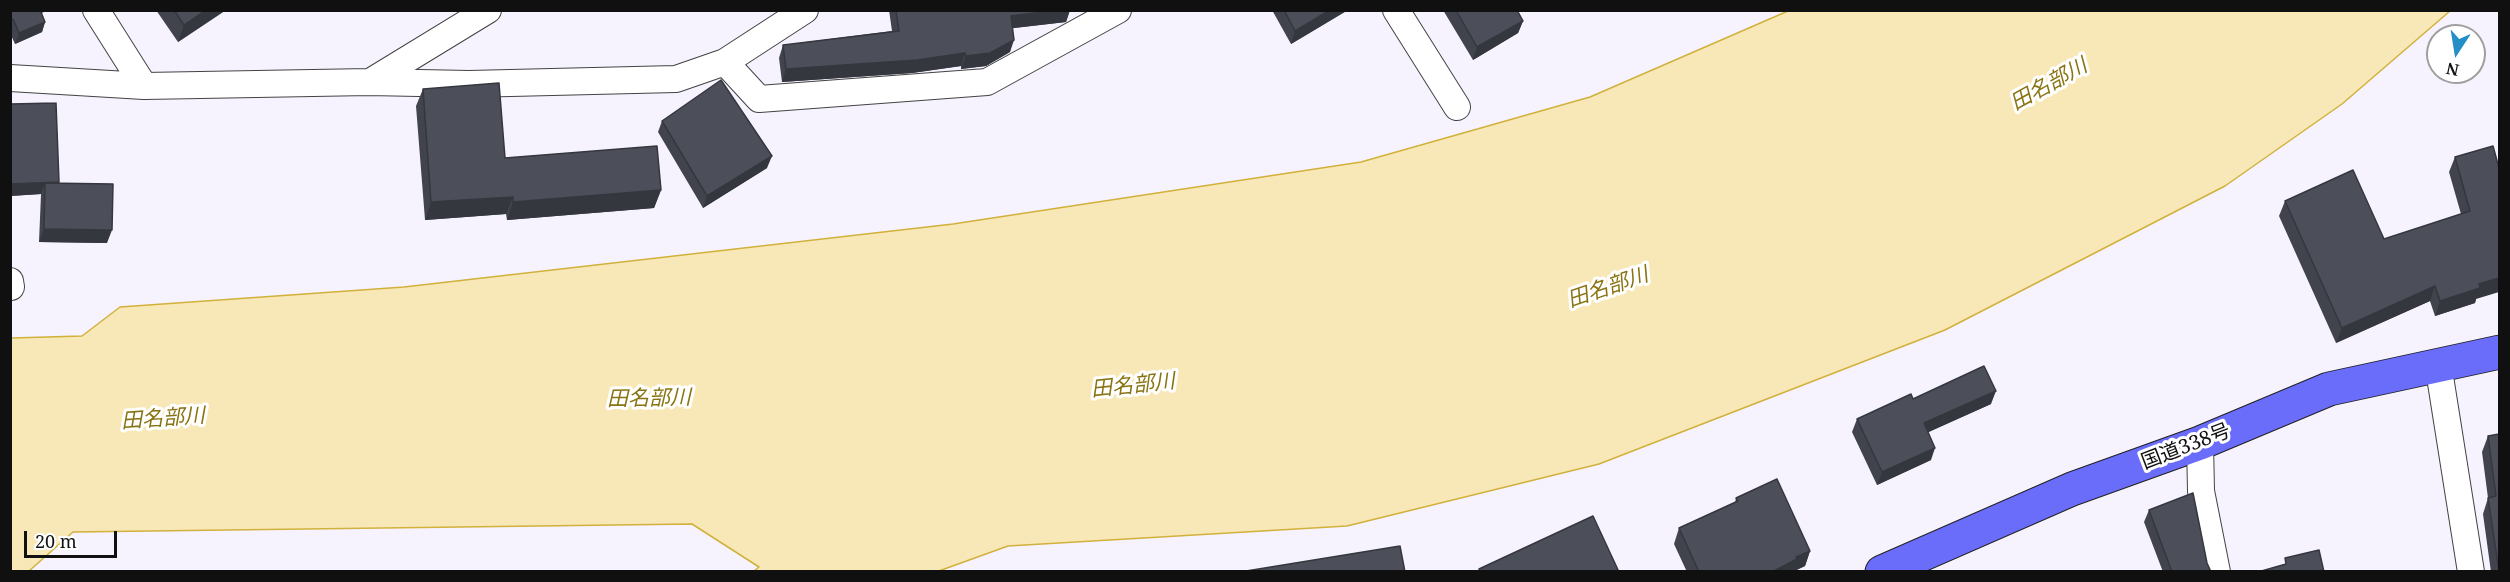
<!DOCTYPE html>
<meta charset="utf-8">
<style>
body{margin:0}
#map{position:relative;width:2510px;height:582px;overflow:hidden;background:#f6f3ff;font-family:"Noto Serif",serif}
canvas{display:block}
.frame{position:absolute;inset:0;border:12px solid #101010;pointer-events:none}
.north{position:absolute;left:2426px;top:24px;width:60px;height:60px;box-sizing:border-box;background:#fff;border:2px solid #9f9f9f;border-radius:50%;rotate:192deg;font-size:16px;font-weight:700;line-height:24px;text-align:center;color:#101010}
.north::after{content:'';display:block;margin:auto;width:21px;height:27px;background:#238fc6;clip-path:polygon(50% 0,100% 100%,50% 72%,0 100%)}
.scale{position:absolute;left:24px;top:531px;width:93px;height:27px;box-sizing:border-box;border:3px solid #101010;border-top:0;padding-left:8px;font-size:18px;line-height:21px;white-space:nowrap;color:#101010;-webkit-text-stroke:4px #fff;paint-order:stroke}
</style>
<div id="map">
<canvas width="2510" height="582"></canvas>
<div class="frame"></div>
<div class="north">N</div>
<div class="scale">20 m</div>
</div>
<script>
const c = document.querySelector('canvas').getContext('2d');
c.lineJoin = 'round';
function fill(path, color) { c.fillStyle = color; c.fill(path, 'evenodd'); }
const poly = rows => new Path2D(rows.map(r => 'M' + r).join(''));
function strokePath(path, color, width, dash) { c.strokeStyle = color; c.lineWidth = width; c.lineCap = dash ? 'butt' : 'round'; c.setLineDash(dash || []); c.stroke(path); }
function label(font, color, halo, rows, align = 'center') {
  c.font = font + ' "Noto Serif","Noto Sans JP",serif'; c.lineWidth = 6; c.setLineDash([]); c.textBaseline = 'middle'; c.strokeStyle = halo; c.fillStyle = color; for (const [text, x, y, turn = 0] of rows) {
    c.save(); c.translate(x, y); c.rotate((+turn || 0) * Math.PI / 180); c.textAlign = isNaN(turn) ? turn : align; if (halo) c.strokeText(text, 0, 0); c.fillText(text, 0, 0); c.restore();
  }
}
const water = poly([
 [1788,11,2450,11,2342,104,2225,186,1945,330,1599,464,1347,526,1008,546,936,572,754,571,759,567,692,524,73,532,29,571,11,571,11,338,82,336,120,307,404,287,953,224,1361,162,1590,97,1788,11]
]);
fill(water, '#f8e8b7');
strokePath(water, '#d1b13b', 1.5);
const minor = poly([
 [96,10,144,86],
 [1396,10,1457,107],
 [725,62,759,99,987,82,1118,10],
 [10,78,144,86,369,82,469,84,676,79,725,62,805,10],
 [370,82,488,10],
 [10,281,11,287],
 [2438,364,2471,572],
 [2200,443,2201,491,2217,572]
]);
const trunk = poly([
 [1882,572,2072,489,2200,443,2329,389,2500,352]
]);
strokePath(minor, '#434343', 28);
strokePath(trunk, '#212121', 35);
strokePath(minor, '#fff', 26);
strokePath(trunk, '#6a6cfa', 33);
fill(poly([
 [10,10,47,10,42,13,45,22,42,32,15,44,10,33],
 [156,10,226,10,178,42],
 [889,10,1070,10,1066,22,1013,28,1010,52,986,66,961,69,961,66,912,73,782,82,779,58,783,45,892,31],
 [1272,10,1348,10,1291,44],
 [1443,10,1517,10,1523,21,1518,33,1473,60],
 [423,89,505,158,661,190,654,208,507,220,506,214,425,220,416,106],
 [10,104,59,182,58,183,107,243,39,242,41,194,10,196],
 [662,121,767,168,703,208,658,132],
 [2493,146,2476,299,2475,303,2435,316,2430,301,2336,343,2279,216,2285,201,2384,239,2461,214,2449,172,2455,157],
 [1913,399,1991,404,1928,432,1931,460,1877,485,1852,432,1857,419],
 [2499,434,2499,572,2491,572,2483,514,2488,498,2482,452,2488,436],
 [1736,498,1810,551,1805,566,1793,572,1687,572,1674,544,1679,528,1735,503],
 [2149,510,2207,563,2211,572,2163,572,2144,522]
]), '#41444d');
fill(poly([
 [206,10,226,10,178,42,184,25],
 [1058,10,1070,10,1066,22,1006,29,1011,16],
 [1330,10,1348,10,1291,44,1295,31],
 [1523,21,1518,33,1473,60,1477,47],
 [45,22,42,32,15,44,19,33],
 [1014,40,1010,52,986,66,961,69,966,56],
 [965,53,961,66,912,73,782,82,786,69],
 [772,156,767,168,703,208,707,196],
 [59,182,54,194,45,183,41,194,10,196,10,184],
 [661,190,654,208,507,220,513,202],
 [513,197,506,214,425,220,431,202],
 [44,229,112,230,107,243,39,242],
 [2499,278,2499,292,2476,299,2475,303,2435,316,2440,301,2479,284],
 [2435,286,2430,301,2336,343,2342,328],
 [1996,391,1991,404,1920,436,1924,423],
 [1935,448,1931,460,1877,485,1882,472],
 [1810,551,1805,566,1793,571,1772,572,1796,557]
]), '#35373e');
const building = poly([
 [10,10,40,10,45,22,19,33,13,19,10,21,10,10],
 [174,10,206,10,184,25,174,10],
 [896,10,1058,10,1011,16,1014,40,990,53,966,56,965,53,917,60,786,69,783,45,899,31,896,10],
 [1284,10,1330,10,1295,31,1284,10],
 [1456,10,1517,10,1523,21,1477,47,1456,10],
 [721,80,772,156,707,196,662,121,721,80],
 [499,83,505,158,657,146,661,190,513,202,513,197,431,202,423,89,499,83],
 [56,103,59,182,10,184,10,104,56,103],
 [2493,146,2499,168,2499,278,2479,284,2480,288,2440,301,2435,286,2342,328,2285,201,2353,170,2384,239,2470,211,2455,157,2493,146],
 [45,183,113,184,112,230,44,229,45,183],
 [1984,366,1996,391,1924,423,1935,448,1882,472,1857,419,1911,394,1913,399,1984,366],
 [2499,434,2499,571,2488,498,2496,496,2488,436,2499,434],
 [1777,479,1810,551,1796,557,1797,559,1772,572,1699,572,1679,528,1738,501,1736,498,1777,479],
 [2193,493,2207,563,2211,572,2172,572,2149,510,2193,493],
 [1593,516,1619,572,1480,572,1479,569,1593,516],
 [1400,546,1405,572,1240,572,1400,546],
 [2319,550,2324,572,2258,572,2286,564,2285,558,2319,550]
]);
fill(building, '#4c4f59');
strokePath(building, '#35373e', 1.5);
label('20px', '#101010', '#fff', [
 ["国道338号",2186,447,-21]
]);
label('italic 21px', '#897413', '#fff', [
 ["田名部川",2049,85,-29],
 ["田名部川",1608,288,-19],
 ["田名部川",1133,386,-6],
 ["田名部川",649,399,-1],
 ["田名部川",163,419,-4]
]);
</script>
